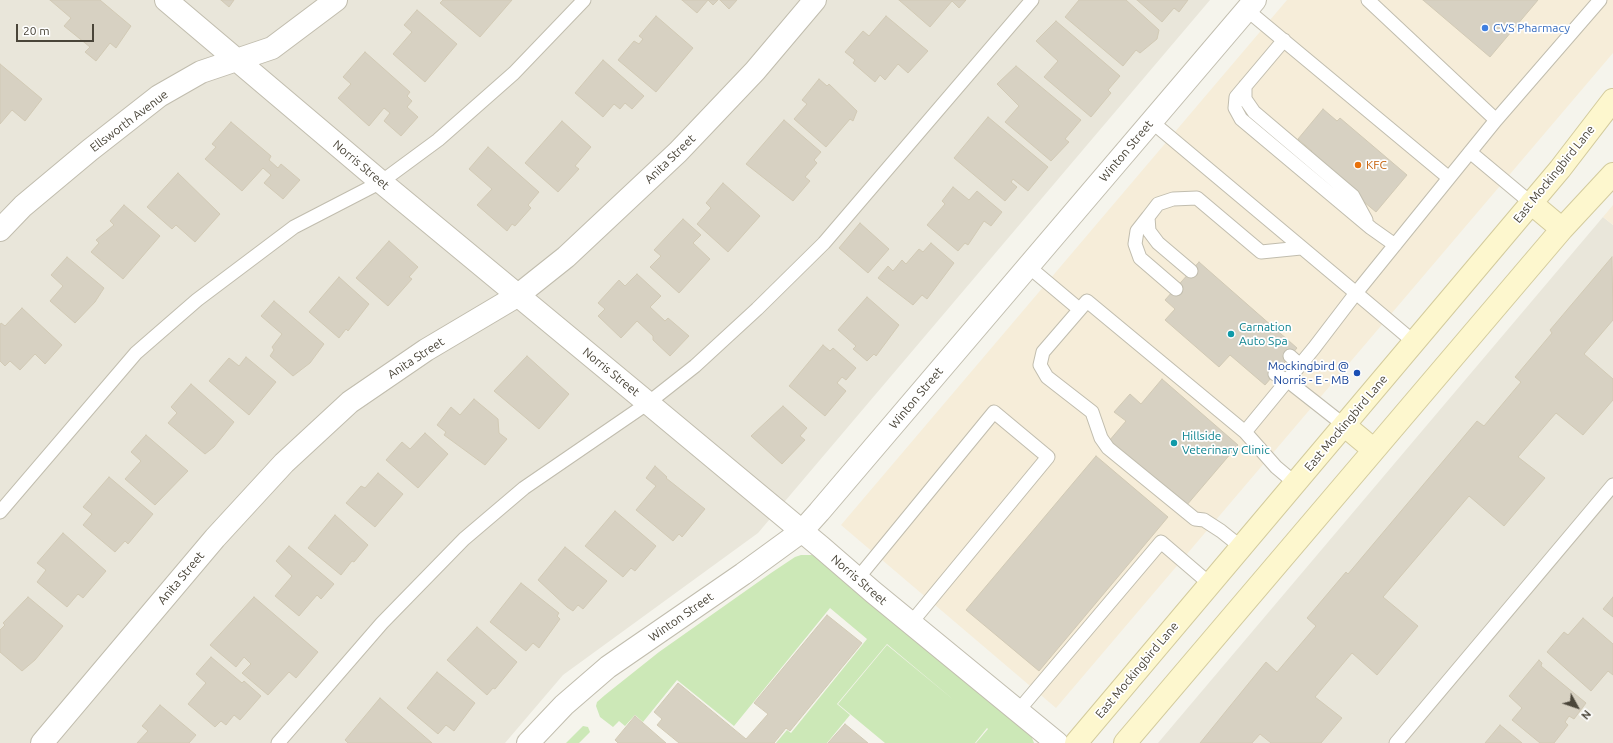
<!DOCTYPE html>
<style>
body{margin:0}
#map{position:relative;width:1613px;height:743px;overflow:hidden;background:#f5f4ec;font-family:Ubuntu,sans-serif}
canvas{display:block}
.north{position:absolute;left:1557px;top:687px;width:40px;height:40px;-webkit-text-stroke:3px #fff;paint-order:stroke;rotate:130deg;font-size:11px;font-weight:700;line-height:16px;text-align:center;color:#4a4539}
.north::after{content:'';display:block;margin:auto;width:14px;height:18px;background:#4a4539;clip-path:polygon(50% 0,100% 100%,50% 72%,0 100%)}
.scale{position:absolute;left:16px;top:24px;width:78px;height:18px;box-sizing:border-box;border:2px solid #4a4539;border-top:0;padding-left:5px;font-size:12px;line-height:14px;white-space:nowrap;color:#4a4539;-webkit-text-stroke:3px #fff;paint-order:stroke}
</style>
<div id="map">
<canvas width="1613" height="743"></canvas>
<div class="north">N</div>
<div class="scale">20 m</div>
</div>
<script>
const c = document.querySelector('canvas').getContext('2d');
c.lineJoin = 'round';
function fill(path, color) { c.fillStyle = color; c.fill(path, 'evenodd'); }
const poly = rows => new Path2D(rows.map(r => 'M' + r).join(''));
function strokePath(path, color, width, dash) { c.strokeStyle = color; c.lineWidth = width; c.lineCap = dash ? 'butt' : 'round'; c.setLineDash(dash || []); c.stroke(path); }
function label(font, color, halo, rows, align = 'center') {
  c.font = font + ' Ubuntu,sans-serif'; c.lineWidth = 3.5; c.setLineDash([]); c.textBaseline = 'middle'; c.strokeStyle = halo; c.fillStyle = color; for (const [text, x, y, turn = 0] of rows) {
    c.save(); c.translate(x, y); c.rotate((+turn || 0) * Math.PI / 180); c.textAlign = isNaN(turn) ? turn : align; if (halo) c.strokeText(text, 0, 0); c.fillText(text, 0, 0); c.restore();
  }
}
fill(poly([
 [0,0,1210,0,758,533,563,675,505,743,0,743],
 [1603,217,1613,225,1613,743,1158,743]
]), '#e9e6da');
fill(poly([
 [1287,0,1613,0,1613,53,1056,708,841,525],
 [1613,205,1613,225,1603,217]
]), '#f6edd9');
fill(poly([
 [801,555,812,555,821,558,1029,730,1034,743,976,743,988,729,987,728,975,743,885,743,838,704,887,645,955,701,887,644,837,704,850,715,827,743,776,743,787,730,791,733,867,639,830,608,734,726,677,680,643,722,635,715,625,726,619,721,613,727,600,717,596,706,597,702,605,695,659,652,771,573,795,557],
 [583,726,588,727,590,732,579,743,566,743]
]), '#cce8b7');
const building = poly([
 [50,0,100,0,131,26,116,48,110,43,96,61,85,52,90,47,64,26,71,18,50,0],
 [221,0,234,0,229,7,221,0],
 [443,0,512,0,480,37,440,3,443,0],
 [682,0,718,0,713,5,708,0,697,13,682,0],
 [720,0,737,0,729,9,720,0],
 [899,0,966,0,959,8,952,1,930,27,899,0],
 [1079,0,1126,0,1159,30,1157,39,1140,53,1136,50,1123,66,1065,17,1079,0],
 [1137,0,1188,0,1179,12,1174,8,1162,22,1137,0],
 [1423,0,1538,0,1490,57,1423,0],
 [417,10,457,44,425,82,393,54,412,32,404,25,417,10],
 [656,16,693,48,656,92,618,60,634,41,639,44,643,39,639,36,656,16],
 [886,16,928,51,908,73,898,64,885,80,880,75,875,82,853,63,855,60,845,52,863,31,869,36,886,16],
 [1056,21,1120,76,1108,90,1111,93,1091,117,1044,77,1058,61,1036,41,1056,21],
 [365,52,410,92,407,96,412,101,407,107,418,117,401,136,384,121,390,113,384,108,369,126,338,98,351,84,343,77,365,52],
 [603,60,644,96,632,109,625,103,620,109,614,104,603,117,575,93,603,60],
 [0,64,42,99,25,121,12,110,0,124,0,64],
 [1016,66,1081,120,1065,139,1069,142,1051,161,1005,122,1019,106,997,84,1016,66],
 [819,79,827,86,829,84,857,111,853,121,850,119,826,147,794,119,807,104,802,100,819,79],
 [1323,109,1337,121,1340,118,1407,175,1376,212,1308,155,1312,151,1298,139,1323,109],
 [988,117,1048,167,1028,191,1013,179,1011,182,1017,187,1005,201,954,158,988,117],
 [784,120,821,152,814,160,817,163,805,177,810,181,793,201,746,164,784,120],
 [562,121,591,147,575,166,579,169,558,192,525,163,562,121],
 [231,122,271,156,269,160,278,168,281,164,300,180,283,199,264,183,271,175,263,168,242,191,205,159,216,147,212,144,231,122],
 [488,147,539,192,528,205,531,208,515,226,512,224,507,231,477,205,492,189,469,169,488,147],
 [178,173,220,214,195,242,176,225,172,229,147,207,178,173],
 [723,183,760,216,728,252,697,224,711,208,706,203,723,183],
 [953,187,969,200,977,191,1002,212,991,226,984,221,968,245,965,243,958,251,927,225,945,204,942,201,953,187],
 [124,205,160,236,123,279,91,252,99,243,96,240,114,225,110,221,124,205],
 [683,219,701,235,693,243,710,259,679,293,650,267,661,256,654,250,683,219],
 [860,223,889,249,868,273,839,248,860,223],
 [389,241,418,267,409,277,412,279,388,306,356,278,389,241],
 [931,243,954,263,927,299,922,295,913,305,878,278,888,266,893,271,902,260,906,264,919,249,923,252,931,243],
 [67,257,104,288,95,302,75,323,50,301,63,286,51,275,67,257],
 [1612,257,1613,320,1584,354,1613,379,1613,400,1583,435,1556,413,1518,457,1545,478,1504,526,1469,496,1383,597,1418,626,1377,675,1352,653,1315,697,1342,718,1321,743,1271,743,1260,734,1252,743,1200,743,1266,662,1277,672,1316,626,1307,618,1346,572,1348,574,1477,421,1484,426,1521,382,1515,377,1552,333,1550,330,1612,257],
 [1199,262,1297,348,1265,385,1230,355,1219,367,1165,320,1175,309,1165,300,1199,262],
 [637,274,661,296,650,307,665,321,668,318,689,336,670,356,653,340,653,336,637,321,621,338,598,316,605,309,598,303,619,280,625,286,637,274],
 [339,277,369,304,348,331,346,329,339,338,309,312,339,277],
 [867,297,899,325,876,356,874,354,867,361,853,349,856,346,838,330,867,297],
 [274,301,324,344,310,363,293,376,270,356,274,350,272,347,282,334,261,316,274,301],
 [22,308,62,345,45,364,35,354,20,370,10,361,5,366,0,361,0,325,1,323,5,326,22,308],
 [823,345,830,351,833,348,856,368,846,380,842,377,837,383,846,391,825,416,789,386,823,345],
 [527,356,569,394,539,429,494,391,527,356],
 [246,357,276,382,249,415,209,381,229,358,239,366,246,357],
 [1162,379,1238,445,1186,506,1109,441,1126,421,1114,412,1130,394,1141,404,1162,379],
 [191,384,234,422,214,447,205,454,168,423,177,413,171,407,191,384],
 [474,399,498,419,499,433,507,439,485,465,444,435,446,432,437,425,451,407,460,415,474,399],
 [783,406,807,428,800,436,805,440,782,464,751,436,783,406],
 [425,433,448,454,418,488,386,460,402,442,410,449,425,433],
 [146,435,188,471,155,505,125,479,141,461,131,452,146,435],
 [1096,456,1168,517,1039,671,966,610,1096,456],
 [655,466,667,477,666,478,705,509,682,537,679,534,673,541,636,510,656,486,646,478,655,466],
 [378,473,403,494,375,527,346,503,361,486,365,488,378,473],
 [109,477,153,514,128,544,125,541,115,552,83,525,92,514,83,507,109,477],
 [615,511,656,546,635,571,631,568,623,577,585,546,615,511],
 [335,515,368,545,354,562,352,561,341,575,308,548,335,515],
 [63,533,106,571,83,598,78,594,67,607,37,582,46,570,37,563,63,533],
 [289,546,334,584,321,599,317,595,299,616,275,596,292,576,276,561,289,546],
 [565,547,607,581,583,609,578,605,573,611,567,607,538,580,565,547],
 [521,583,559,613,557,616,560,619,539,648,533,643,526,651,490,622,521,583],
 [28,597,63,626,35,660,22,671,0,652,0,630,5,625,3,623,28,597],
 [254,597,318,652,296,678,289,672,268,695,242,673,251,664,244,657,236,667,210,645,254,597],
 [1613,597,1613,617,1603,609,1613,597],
 [827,615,862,643,790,731,786,728,774,743,679,743,657,725,662,719,654,712,678,683,746,739,768,714,754,703,827,615],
 [1583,618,1613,644,1613,675,1608,671,1591,691,1547,652,1564,632,1568,635,1583,618],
 [477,627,517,662,495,689,493,688,487,695,447,660,477,627],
 [211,657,242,683,244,681,261,696,240,720,234,715,226,725,221,721,215,727,188,704,206,683,196,674,211,657],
 [1539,660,1542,663,1541,666,1586,703,1574,719,1569,716,1565,722,1568,725,1554,743,1540,743,1512,720,1522,708,1509,696,1539,660],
 [437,672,475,703,454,731,446,725,438,734,407,708,437,672],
 [380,698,432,743,348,743,345,740,380,698],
 [160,705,196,735,189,743,137,743,148,731,142,726,160,705],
 [635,716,666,743,618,743,615,740,635,716],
 [845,724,868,743,828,743,845,724],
 [1500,725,1522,743,1485,743,1500,725]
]);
fill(building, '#d7d1c2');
strokePath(building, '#d2cab5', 1);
const service = poly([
 [1368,0,1496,120,1600,0],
 [1247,10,1449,178,1496,120],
 [1284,40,1236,97,1235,108,1241,119,1371,228,1395,245],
 [1245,86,1245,99,1254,112,1353,196,1366,220],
 [1152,122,1356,293,1314,348,1245,432,1276,467,1295,483],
 [1470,152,1531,203],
 [1148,217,1137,231,1135,244,1140,258,1176,289],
 [1029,267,1079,309],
 [1191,271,1158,243,1149,231,1148,217,1158,204,1173,199,1197,198,1261,252,1301,248],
 [1414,342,1356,293,1449,178],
 [1290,356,1300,365],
 [1275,374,1288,381,1344,425],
 [0,512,136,353,197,300,294,227,381,182,438,140,514,73,584,0],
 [1241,547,1221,531,1204,520,1195,519,1108,448,1101,438,1092,412,1047,377,1040,365,1043,352,1087,301,1245,432],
 [858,578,994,412,1048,457,911,623],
 [1018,711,1161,542,1210,584],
 [278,743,382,623,464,539,524,488,648,403,695,366,757,309,824,243,1032,0],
 [1396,743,1613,485]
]);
const minor = poly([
 [166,0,381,182,648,403,821,547,873,592,1057,743],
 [0,230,23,206,90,150,159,96,201,72,272,48,336,0],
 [42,743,215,538,284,463,350,402,426,350,517,296,566,257,678,152,755,71,815,0],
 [528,743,564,705,608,667,743,574,802,531,819,512,1255,0]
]);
const secondary = poly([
 [1531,203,1562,229],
 [1344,425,1374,450],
 [1076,743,1560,169,1613,100],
 [1125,743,1562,229,1613,174]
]);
strokePath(service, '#c1bdae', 15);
strokePath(minor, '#c1bdae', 24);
strokePath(secondary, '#d3cb9d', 24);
strokePath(service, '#fff', 13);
strokePath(minor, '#fff', 22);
strokePath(secondary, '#fdf7ce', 22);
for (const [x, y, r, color] of [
 [1485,28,4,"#3f7fe0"],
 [1358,165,4,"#e8710a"],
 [1231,334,4,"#0f9aa8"],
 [1357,373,4,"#1a4fb4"],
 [1174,443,4,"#0f9aa8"]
]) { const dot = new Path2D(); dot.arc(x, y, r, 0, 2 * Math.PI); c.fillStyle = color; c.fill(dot); strokePath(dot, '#fff', 1.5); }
label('12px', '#366cbe', '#fff', [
 ["CVS Pharmacy",1493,28]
], 'left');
label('12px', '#4a4539', '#fff', [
 ["Ellsworth Avenue",129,121,-37],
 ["Winton Street",1126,151,-50],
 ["Anita Street",670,159,-44],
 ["Norris Street",361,165,40],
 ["East Mockingbird Lane",1554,174,-51],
 ["Anita Street",416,358,-33],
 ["Norris Street",611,372,39],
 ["Winton Street",916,398,-50],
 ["East Mockingbird Lane",1346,423,-50],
 ["Anita Street",181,578,-50],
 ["Norris Street",859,580,41],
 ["Winton Street",681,617,-35],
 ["East Mockingbird Lane",1137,670,-50]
]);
label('12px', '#c56008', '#fff', [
 ["KFC",1366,165]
], 'left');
label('12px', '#0d838f', '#fff', [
 ["Carnation",1239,327],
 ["Auto Spa",1239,341],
 ["Hillside",1182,436],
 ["Veterinary Clinic",1182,450]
], 'left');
label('12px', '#164399', '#fff', [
 ["Mockingbird @",1349,366],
 ["Norris - E - MB",1349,380]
], 'right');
</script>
